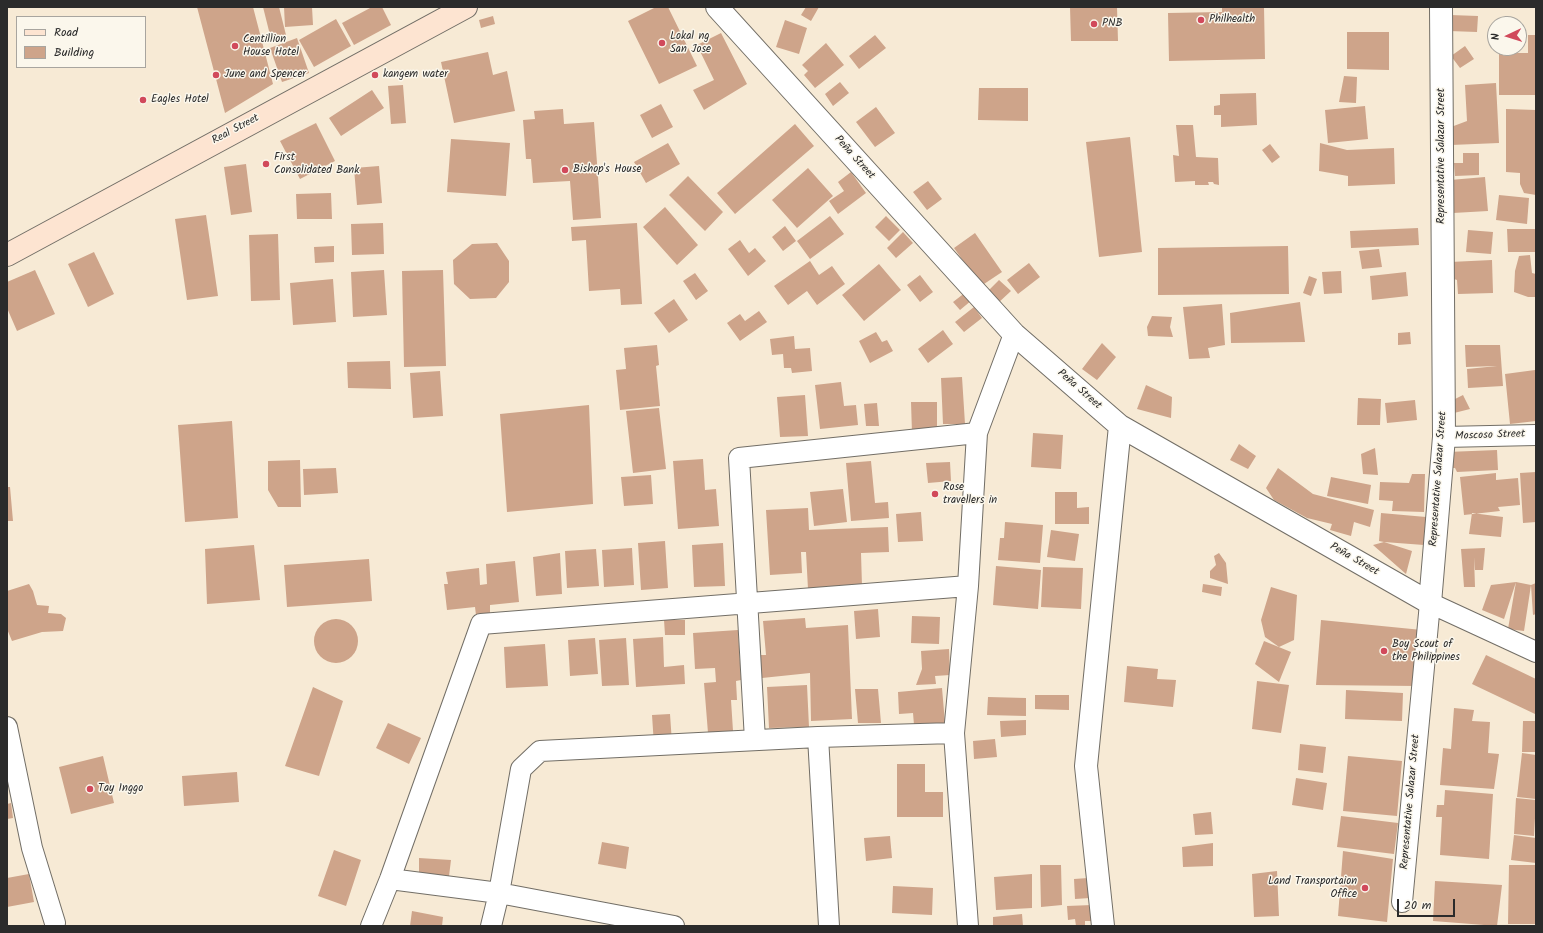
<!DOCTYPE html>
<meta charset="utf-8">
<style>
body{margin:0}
#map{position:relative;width:1543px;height:933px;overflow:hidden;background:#f7ead5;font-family:Kalam,sans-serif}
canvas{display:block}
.frame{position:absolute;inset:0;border:8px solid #2b2b2b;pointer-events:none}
.legend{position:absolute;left:16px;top:16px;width:130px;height:52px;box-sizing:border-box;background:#fbf7ec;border:1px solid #a8a59f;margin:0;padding:5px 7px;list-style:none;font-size:12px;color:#2b2b2b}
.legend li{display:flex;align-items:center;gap:8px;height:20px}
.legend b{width:20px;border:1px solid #a8a59f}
.north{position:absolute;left:1487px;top:16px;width:40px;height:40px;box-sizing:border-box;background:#fbf7ec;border:1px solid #a8a59f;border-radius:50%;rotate:266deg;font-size:11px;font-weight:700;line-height:16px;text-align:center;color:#2b2b2b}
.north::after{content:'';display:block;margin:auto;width:14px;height:18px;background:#d1495b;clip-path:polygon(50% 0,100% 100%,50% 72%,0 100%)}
.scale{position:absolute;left:1397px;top:899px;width:58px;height:18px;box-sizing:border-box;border:2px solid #2b2b2b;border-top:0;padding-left:5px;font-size:12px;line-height:14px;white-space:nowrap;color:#2b2b2b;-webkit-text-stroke:3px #fbf7ec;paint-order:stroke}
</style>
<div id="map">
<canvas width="1543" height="933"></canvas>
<div class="frame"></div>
<ul class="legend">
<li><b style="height:5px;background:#fde4d1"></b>Road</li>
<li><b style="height:11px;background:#cea48a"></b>Building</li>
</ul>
<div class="north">N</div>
<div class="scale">20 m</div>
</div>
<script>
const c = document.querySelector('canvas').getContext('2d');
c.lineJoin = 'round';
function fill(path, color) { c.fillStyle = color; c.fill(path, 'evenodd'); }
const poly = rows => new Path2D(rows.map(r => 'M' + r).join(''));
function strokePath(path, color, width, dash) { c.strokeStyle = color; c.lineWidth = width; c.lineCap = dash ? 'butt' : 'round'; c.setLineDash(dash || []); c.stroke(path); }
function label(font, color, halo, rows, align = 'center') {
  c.font = font + ' Kalam,sans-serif'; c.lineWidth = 3; c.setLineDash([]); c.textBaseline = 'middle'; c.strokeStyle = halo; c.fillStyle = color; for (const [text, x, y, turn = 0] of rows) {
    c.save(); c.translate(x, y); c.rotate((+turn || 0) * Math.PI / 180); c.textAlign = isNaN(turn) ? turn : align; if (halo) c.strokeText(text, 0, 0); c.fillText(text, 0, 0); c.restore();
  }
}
fill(poly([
 [197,7,253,7,273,84,225,113],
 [263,7,279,7,286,35,271,39],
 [284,7,312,7,313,25,285,27],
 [372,7,382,7,391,25,354,45,342,23],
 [656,7,668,7,697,66,659,84,628,21],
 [806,7,819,7,811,21,801,15],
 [1070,7,1117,7,1118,41,1071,41],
 [1222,7,1264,7,1265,59,1169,61,1168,13,1222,12],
 [1450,15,1478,16,1477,32,1449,31],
 [493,16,495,24,481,28,479,20],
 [336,19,351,46,314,67,299,40],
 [785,20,807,28,799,54,776,47],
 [1347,32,1389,32,1389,70,1347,69],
 [721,33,747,84,704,110,693,90,714,80,697,45],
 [875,35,886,48,859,69,849,56],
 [1528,35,1536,35,1536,95,1499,95,1499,53,1528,53],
 [297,38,309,73,282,82,270,48],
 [826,43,844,65,815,88,804,75,808,71,802,65],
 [1465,46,1474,59,1460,68,1451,56],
 [488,52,493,75,507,71,515,111,454,123,441,62],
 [1344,76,1357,77,1356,103,1339,102],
 [840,82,849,93,833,106,825,94],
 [1496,83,1499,143,1451,145,1451,127,1467,121,1465,85],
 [403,85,406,123,391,124,388,86],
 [979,88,1028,88,1028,121,978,120],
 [372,90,384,108,341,136,329,118],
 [1256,93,1257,125,1221,127,1221,115,1214,115,1214,106,1220,105,1220,94],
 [661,104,673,127,652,138,640,115],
 [1365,106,1368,139,1328,143,1325,110],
 [876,107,895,133,875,147,856,122],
 [563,109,564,124,594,122,601,218,573,220,570,181,533,183,531,159,526,159,523,120,535,119,534,111],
 [1506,109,1536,110,1536,195,1524,193,1520,184,1520,173,1506,172],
 [316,123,335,161,300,179,280,141],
 [795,124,814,146,735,214,717,193],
 [1176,125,1193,125,1196,157,1218,158,1219,185,1214,184,1213,182,1208,182,1209,185,1195,185,1195,181,1175,182,1173,155,1179,156],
 [1130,137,1142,252,1099,257,1086,142],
 [451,139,510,143,506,196,447,192],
 [668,143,680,164,646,183,634,162],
 [1320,143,1347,150,1394,148,1395,184,1348,186,1348,176,1319,171],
 [1270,144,1280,157,1272,163,1262,150],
 [1463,153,1479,153,1479,175,1455,176,1454,163,1463,163],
 [246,164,252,212,231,215,224,167],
 [379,166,382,203,357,205,354,168],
 [808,168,833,196,797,228,772,200],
 [851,172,866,193,838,214,829,201,844,191,838,182],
 [688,176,723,212,705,231,669,195],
 [1485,177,1488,211,1453,213,1450,180],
 [928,181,942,199,927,210,913,192],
 [331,193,332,219,297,219,296,194],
 [1499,195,1529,198,1527,224,1496,220],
 [665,207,698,245,677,265,643,227],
 [206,215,218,296,187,300,175,219],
 [830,216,844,234,810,259,797,241],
 [886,216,900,230,889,241,875,227],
 [383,223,384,254,352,255,351,224],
 [637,223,642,304,621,305,620,289,589,291,586,240,572,241,571,227],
 [785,226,796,241,783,251,772,237],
 [1418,228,1419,245,1351,248,1350,231],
 [1507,229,1535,229,1536,252,1508,252],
 [1468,230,1493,232,1491,254,1466,252],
 [903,232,913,243,896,258,887,248],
 [975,233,1002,272,981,286,954,248],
 [278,234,280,300,251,301,249,235],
 [740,240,749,253,755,248,766,261,748,276,728,249],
 [497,243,509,261,509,282,496,298,470,299,454,284,453,260,472,244],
 [334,246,334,262,315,263,314,247],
 [1288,246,1289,294,1158,295,1158,248],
 [1379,249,1382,267,1362,269,1359,251],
 [94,252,114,294,88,307,68,264],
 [1530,255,1532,273,1536,274,1536,297,1528,297,1514,292,1515,271,1519,256],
 [1492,260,1493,293,1458,294,1457,280,1451,278,1450,262],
 [810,261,819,275,832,266,845,284,817,305,807,291,788,305,774,286],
 [1029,263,1040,277,1018,294,1007,280],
 [879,264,901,290,864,321,842,295],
 [35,270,55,314,17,331,7,308,7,282],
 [384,270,387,315,353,317,351,272],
 [443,270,446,366,404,367,402,271],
 [1341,271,1342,293,1324,294,1322,272],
 [1406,272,1408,296,1372,300,1370,276],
 [695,273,708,291,696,300,683,281],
 [920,275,933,292,920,302,907,285],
 [1309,276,1317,279,1311,296,1303,293],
 [333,279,336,322,293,325,290,283],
 [999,280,1011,291,997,304,986,293],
 [966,292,972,300,960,310,953,302],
 [674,299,688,320,669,333,654,313],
 [1300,302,1305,342,1231,343,1230,313],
 [1222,304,1225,345,1208,348,1210,358,1189,359,1183,307],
 [974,307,982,318,964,332,955,322],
 [759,311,767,322,740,341,727,323,740,314,745,321],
 [1152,316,1172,317,1170,327,1173,337,1148,336,1147,327],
 [943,330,953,344,928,363,918,349],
 [876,332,882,342,887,340,893,351,870,363,859,341],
 [1410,332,1411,344,1398,345,1398,333],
 [794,336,795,349,810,348,812,371,792,373,791,368,784,368,783,354,772,355,770,339],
 [1102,343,1116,357,1097,380,1082,369],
 [657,345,659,365,656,366,660,406,620,410,616,370,626,369,624,348],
 [1465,345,1500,345,1503,386,1468,388,1467,369,1497,366,1466,367],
 [390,361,391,389,348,388,347,362],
 [1535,370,1536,421,1510,424,1505,374],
 [440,371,443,416,413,418,410,373],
 [962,377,965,424,943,424,941,378],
 [841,382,844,406,856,405,858,425,820,429,815,385],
 [1146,385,1172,397,1171,418,1137,409],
 [805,395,808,436,780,437,777,397],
 [1463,395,1470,409,1454,413,1451,401],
 [1358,398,1381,399,1380,425,1357,425],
 [1415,400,1417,420,1387,423,1385,403],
 [911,402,937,402,937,433,912,433],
 [877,403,879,426,866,426,864,404],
 [589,405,593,504,507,512,500,414],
 [659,408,666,469,633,473,626,411],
 [232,421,238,518,185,522,178,425],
 [1033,433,1063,435,1061,469,1031,467],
 [1239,444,1256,456,1248,469,1230,460],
 [1375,448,1378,475,1363,474,1361,454],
 [1497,450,1498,470,1457,472,1455,468,1448,468,1447,452],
 [703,459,705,490,716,489,719,526,678,529,673,461],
 [300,460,301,507,278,507,268,490,268,461],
 [871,461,875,503,888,502,889,518,851,521,846,463],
 [950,462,951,481,928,483,926,463],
 [336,468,338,493,304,495,303,469],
 [1278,468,1313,494,1374,510,1370,527,1354,522,1351,536,1330,530,1332,524,1307,518,1274,500,1266,488],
 [1536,472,1536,522,1523,523,1520,473],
 [1496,473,1496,480,1518,478,1520,505,1498,507,1500,511,1464,515,1460,477],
 [1412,474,1425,474,1424,512,1392,511,1393,501,1379,500,1380,482,1409,483],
 [651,475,653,504,624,506,621,477],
 [1331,477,1371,485,1368,504,1327,496],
 [7,487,10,487,13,521,7,521],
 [843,489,847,522,814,526,810,492],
 [1055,492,1077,492,1077,508,1089,507,1089,524,1055,524],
 [808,508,809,530,888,527,889,552,861,553,862,586,808,589,806,552,801,552,802,573,770,575,766,510],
 [921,512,923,541,898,542,896,514],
 [1381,513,1426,517,1424,545,1384,542,1412,551,1406,574,1373,545,1384,542,1379,541],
 [1472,513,1503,517,1501,537,1469,534],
 [1005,522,1043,525,1040,563,998,560,1000,538,1004,538],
 [1051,530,1079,534,1075,561,1047,557],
 [665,541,668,588,641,590,638,543],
 [723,543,725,586,694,587,692,545],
 [254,545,260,600,207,604,205,549],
 [632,548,634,585,604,587,602,550],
 [1485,548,1483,570,1475,570,1474,557,1475,587,1464,587,1461,549],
 [596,549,599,586,567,588,565,551],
 [560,553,562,594,536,596,533,557],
 [1219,553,1226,563,1228,584,1210,578,1210,571,1216,565,1214,556],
 [369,559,372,601,287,607,284,565],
 [515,561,519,602,490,605,490,613,476,615,475,607,447,610,444,584,448,584,446,572,479,568,480,585,487,584,486,564],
 [996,566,1041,570,1038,609,993,605],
 [1043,567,1083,568,1081,609,1041,607],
 [1516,582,1531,585,1536,583,1536,614,1533,615,1531,585,1524,631,1508,629,1516,582,1504,619,1482,610,1491,585],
 [29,584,33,591,37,605,49,606,48,613,61,614,66,618,63,631,42,632,12,641,7,629,7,591],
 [1203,584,1222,587,1221,596,1202,592],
 [1271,587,1297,595,1294,640,1279,647,1265,637,1261,620],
 [878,609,880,637,856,639,854,611],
 [912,616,940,617,939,644,911,643],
 [805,618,806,628,848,625,852,719,811,721,810,673,762,678,760,655,766,655,763,621],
 '314 641a22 22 0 1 1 44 0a22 22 0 1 1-44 0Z',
 [664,620,685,620,685,635,665,635],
 [1321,620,1422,630,1418,686,1316,685],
 [738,630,741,680,736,681,737,700,731,700,733,731,708,733,704,683,716,682,715,668,695,669,693,633],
 [663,637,664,667,684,665,685,684,636,687,633,639],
 [595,638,598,674,570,676,568,640],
 [626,638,629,685,602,686,599,640],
 [1264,641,1291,652,1279,682,1255,664],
 [545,644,548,686,506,688,504,647],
 [949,649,950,675,935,676,936,684,916,685,922,669,921,651],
 [1486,655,1536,679,1535,714,1472,684],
 [1127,666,1158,669,1157,679,1176,680,1173,707,1124,702],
 [1257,681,1289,685,1281,733,1252,729],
 [807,685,809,727,769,728,767,687],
 [313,687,343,701,319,776,285,766],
 [942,688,945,723,914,725,913,713,899,714,898,692],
 [855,689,878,689,881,723,858,723],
 [1346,690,1403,693,1402,721,1345,719],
 [1035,695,1069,695,1069,710,1035,709],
 [988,697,1026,698,1026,716,987,715],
 [1454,708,1474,710,1472,721,1490,722,1488,753,1499,754,1494,789,1440,785,1443,748,1451,749],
 [670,714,672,743,654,745,652,715],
 [1026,720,1026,735,1001,737,1000,721],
 [1523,721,1536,721,1536,752,1522,752],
 [388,723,421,738,409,764,376,748],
 [995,739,997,757,974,759,973,741],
 [1300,744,1326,747,1323,773,1298,770],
 [1522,753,1536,755,1536,799,1517,797],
 [103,756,114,803,71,814,59,767],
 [1348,756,1402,761,1397,816,1343,811],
 [897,764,925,764,925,792,943,792,943,817,897,817],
 [237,772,239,802,184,806,182,776],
 [1296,778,1327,783,1323,810,1292,805],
 [1445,790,1493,794,1489,859,1440,855,1442,817,1436,817,1437,805,1444,805],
 [1516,798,1536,800,1534,836,1514,834],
 [11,803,13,818,7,819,7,804],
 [1211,812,1213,834,1195,835,1193,814],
 [1341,816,1398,823,1394,854,1337,847],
 [1514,835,1536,838,1536,863,1511,860],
 [890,836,892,858,866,861,864,838],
 [602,842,629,847,626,869,598,864],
 [1213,843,1213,866,1183,867,1182,847],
 [334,850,361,860,346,906,318,896],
 [1343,851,1393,859,1387,922,1338,916],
 [419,858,451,860,449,876,419,874],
 [1040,865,1061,865,1062,905,1041,907],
 [1509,865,1536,865,1535,924,1508,924],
 [1277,871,1279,916,1254,917,1252,874],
 [29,874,34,902,7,907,7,878],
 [1032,874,1032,908,996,910,994,877],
 [1088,878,1090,898,1075,899,1074,879],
 [1435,881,1502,885,1497,926,1433,921],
 [893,886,933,888,932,915,892,913],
 [1092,905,1092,921,1085,921,1085,926,1076,926,1075,919,1068,920,1067,906],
 [412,911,443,917,442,926,410,926],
 [1022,914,1023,926,993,926,993,917]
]), '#cea48a');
const minor = poly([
 [1444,437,1536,435],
 [7,727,32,848,55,923],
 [818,737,954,733],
 [755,740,739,458,977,433],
 [390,879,499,893,521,769,540,751,818,737,829,926],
 [1402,902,1430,603,1536,652],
 [371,926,390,879,481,624,968,586],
 [491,926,499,893,674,926],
 [968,926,954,733,968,586,977,433,1014,334]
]);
const tertiary = poly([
 [717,7,1014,334,1120,426,1430,603,1444,437,1441,7],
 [1103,926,1086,766,1120,426]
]);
const secondary = poly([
 [7,255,466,7]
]);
strokePath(minor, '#726e66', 22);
strokePath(tertiary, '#726e66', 24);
strokePath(secondary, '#726e66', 24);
strokePath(minor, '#fff', 20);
strokePath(tertiary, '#fff', 22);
strokePath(secondary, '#fde4d1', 22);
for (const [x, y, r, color] of [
 [1201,20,4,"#d1495b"],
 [1094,24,4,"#d1495b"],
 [662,43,4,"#d1495b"],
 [235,46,4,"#d1495b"],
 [216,75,4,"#d1495b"],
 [375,75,4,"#d1495b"],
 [143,100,4,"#d1495b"],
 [266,164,4,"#d1495b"],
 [565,170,4,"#d1495b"],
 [935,494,4,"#d1495b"],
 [1384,651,4,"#d1495b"],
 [90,789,4,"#d1495b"],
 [1365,888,4,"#d1495b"]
]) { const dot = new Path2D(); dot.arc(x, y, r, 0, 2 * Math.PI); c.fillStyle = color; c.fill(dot); strokePath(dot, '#fbf7ec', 1.5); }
label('11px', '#2b2b2b', '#fbf7ec', [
 ["Philhealth",1209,20],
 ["PNB",1102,24],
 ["Lokal ng",670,37],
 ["San Jose",670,50],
 ["Centillion",243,40],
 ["House Hotel",243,53],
 ["June and Spencer",224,75],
 ["kangem water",383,75],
 ["Eagles Hotel",151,100],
 ["First",274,158],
 ["Consolidated Bank",274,171],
 ["Bishop's House",573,170],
 ["Rose",943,488],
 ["travellers in",943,501],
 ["Boy Scout of",1392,645],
 ["the Philippines",1392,658],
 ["Tay Inggo",98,789],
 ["Land Transportaion",1357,882,"right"],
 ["Office",1357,895,"right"]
], 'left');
label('11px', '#2b2b2b', '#fbf7ec', [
 ["Real Street",236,130,-28],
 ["Representative Salazar Street",1442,156,-90],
 ["Peña Street",854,158,48],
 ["Peña Street",1079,390,41],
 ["Moscoso Street",1490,436,-2],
 ["Representative Salazar Street",1439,479,-86],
 ["Peña Street",1354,560,30],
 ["Representative Salazar Street",1411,802,-85]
]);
</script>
